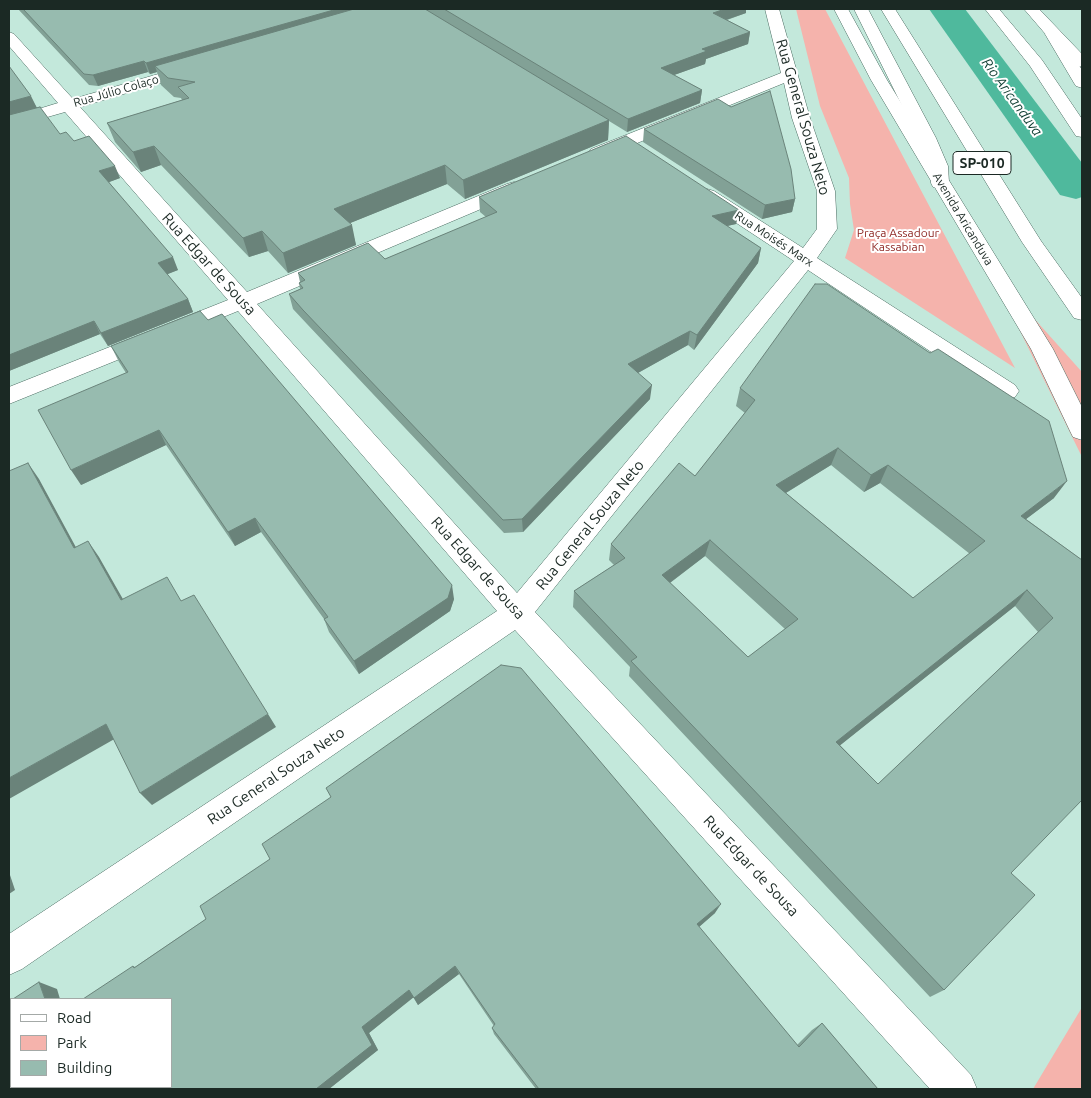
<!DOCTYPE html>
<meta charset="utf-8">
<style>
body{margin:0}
#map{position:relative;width:1091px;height:1098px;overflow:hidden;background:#c3e8db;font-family:Ubuntu,sans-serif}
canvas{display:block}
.frame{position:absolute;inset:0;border:10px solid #1b2924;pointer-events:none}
.legend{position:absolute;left:10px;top:998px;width:162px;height:90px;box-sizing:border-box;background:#fff;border:1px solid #a4a9a7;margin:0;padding:6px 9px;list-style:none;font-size:15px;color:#1b2924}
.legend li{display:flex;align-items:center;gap:10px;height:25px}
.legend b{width:25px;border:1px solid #a4a9a7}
</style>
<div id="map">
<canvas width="1091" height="1098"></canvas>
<div class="frame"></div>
<ul class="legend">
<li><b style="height:6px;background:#fff"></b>Road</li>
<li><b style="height:14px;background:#f5b3ac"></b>Park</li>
<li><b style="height:14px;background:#97bbaf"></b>Building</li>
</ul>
</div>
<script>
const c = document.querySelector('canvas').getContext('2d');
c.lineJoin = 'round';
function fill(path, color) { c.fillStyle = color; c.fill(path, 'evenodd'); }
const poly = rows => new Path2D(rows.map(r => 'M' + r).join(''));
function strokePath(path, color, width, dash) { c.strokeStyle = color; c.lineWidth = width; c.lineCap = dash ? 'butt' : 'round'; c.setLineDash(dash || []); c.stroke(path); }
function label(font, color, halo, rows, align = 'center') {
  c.font = font + ' Ubuntu,sans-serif'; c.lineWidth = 4; c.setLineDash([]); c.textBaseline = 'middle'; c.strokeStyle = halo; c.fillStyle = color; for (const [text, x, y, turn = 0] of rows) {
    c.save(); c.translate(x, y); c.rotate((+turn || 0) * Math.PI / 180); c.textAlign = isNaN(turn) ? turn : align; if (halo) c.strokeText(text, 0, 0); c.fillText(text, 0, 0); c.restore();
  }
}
fill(poly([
 [796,9,825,9,1015,368,845,258,854,230,850,204,849,178,820,106],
 [989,268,1082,372,1082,457],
 [1082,1002,1082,1089,1033,1089,1081,1009]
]), '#f5b3ac');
fill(poly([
 [929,9,965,9,1082,163,1082,197,1076,199,1060,195,929,9]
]), '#4fb99d');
const minor = poly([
 [765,9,779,9,810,118,835,191,837,229,817,258,1015,385,1019,391,1015,397,1007,399,999,397,808,270,535,612,971,1075,977,1089,930,1089,515,630,22,969,9,975,9,934,497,611,238,311,9,404,9,387,228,300,65,112,9,128,9,118,58,103,9,46,9,32,14,34,73,99,189,65,201,65,203,68,201,71,80,107,247,292,507,184,514,182,521,184,523,188,521,192,257,304,517,593,794,261,700,199,697,195,700,191,707,189,714,191,803,248,817,229,817,191,792,118,784,83,603,157,597,158,591,157,588,153,591,149,781,73,765,9]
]);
const major = poly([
 [834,9,848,9,887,80,1053,349,1082,407,1082,440,1073,437,1070,431,1031,349,871,80,834,9],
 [1024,9,1039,9,1082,54,1082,67,1076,65,1048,37,1024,9]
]);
const highway = poly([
 [854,9,868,9,936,138,948,166,949,183,947,187,940,189,933,187,931,183,930,166,918,138,854,9],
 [881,9,895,9,1041,241,1082,298,1082,320,1074,318,1022,242,881,9],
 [985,9,999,9,1042,60,1082,119,1082,137,1076,136,1030,66,985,9],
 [1053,29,1058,31,1082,70,1082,88,1076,86,1074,83,1045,34,1048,31,1053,29]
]);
strokePath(minor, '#4a6b61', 1);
strokePath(major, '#4a6b61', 1);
strokePath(highway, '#4a6b61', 1);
fill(minor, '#fff');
fill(major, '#fff');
fill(highway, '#fff');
fill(poly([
 [18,9,425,9,428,11,428,9,746,9,746,13,727,20,750,32,748,44,706,59,705,64,674,75,702,90,700,103,627,132,609,121,608,140,465,199,447,184,350,223,356,245,288,273,268,251,249,257,161,165,141,172,115,142,107,123,182,100,181,98,174,97,161,85,157,72,150,74,148,72,98,86,89,85],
 [9,66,37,108,26,111,60,134,74,141,120,178,109,182,178,270,167,274,188,299,193,312,108,346,100,334,9,371],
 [644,129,795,199,792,212,762,219,643,142],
 [479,197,739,210,736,224,727,226,761,248,758,263,694,350,688,345,638,373,650,399,523,532,504,533,307,324,293,309,289,294,300,289,299,283,300,282,298,273,385,259,486,217,480,212],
 [111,346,454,599,450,611,359,674,329,632,324,619,261,532,235,546,166,445,81,485,126,373,119,362],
 [740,388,1054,498,1026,519,1082,560,1011,873,944,990,930,997,629,676,630,667,573,607,574,591,614,565,609,560,611,544,695,476,745,413,736,406],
 [831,465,864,492,880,483,970,554,913,598,786,493],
 [705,556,785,629,748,657,670,583],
 [1015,606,1038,632,878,784,840,745],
 [326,788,715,913,699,927,797,1045,812,1030,822,1023,878,1089,536,1089,494,1034,492,1028,494,1026,459,974,418,1005,413,997,369,1033,378,1050,329,1089,11,1087,133,966,135,967,206,919,270,859,331,797]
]), '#82a196');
fill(poly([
 [337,9,377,9,155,66,157,72,150,74,146,63],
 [725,9,746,9,746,13,711,25,713,13],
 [750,32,748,44,706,59,705,64,660,80,661,68,702,49],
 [144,61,148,72,98,86,93,75],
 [702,90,700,103,627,132,628,119],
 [31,96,37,108,9,116,9,102],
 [609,120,608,140,465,199,463,180],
 [154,146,161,165,141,172,133,152],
 [445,165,447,184,338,228,334,209],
 [115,166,120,178,104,184,99,171],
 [795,199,792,212,762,219,765,205],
 [739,210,736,224,709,230,712,216],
 [352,225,356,245,288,273,283,253],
 [262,231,268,251,249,257,243,238],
 [761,248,758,263,694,350,697,335],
 [173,257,178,270,163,276,158,263],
 [188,299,193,312,108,346,101,333],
 [94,321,100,334,9,371,9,355],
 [690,331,688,345,627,379,628,364],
 [652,385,650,399,523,532,522,519],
 [159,430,166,445,81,485,71,470],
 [838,448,831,465,771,502,776,485],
 [28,463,39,479,85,564,74,548],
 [888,465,880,483,864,492,871,475],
 [1067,481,1054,498,1009,532,1021,516],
 [255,518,261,532,235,546,228,532],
 [710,540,705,556,659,591,662,575],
 [88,541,99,557,132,615,121,600],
 [452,585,454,599,450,611,359,674,354,661],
 [1027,590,1015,606,828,755,836,742],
 [268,714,276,727,152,805,140,793],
 [106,724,118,737,9,799,9,778],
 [9,872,15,890,9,894],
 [721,904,715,913,692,933,697,924],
 [455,966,459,974,418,1005,414,998],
 [39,982,57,989,60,999,45,999],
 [409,990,414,997,369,1033,378,1050,329,1089,316,1089,362,1027],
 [42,1087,59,1087,63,1089,39,1089]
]), '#6a837a');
const building = poly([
 [23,9,337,9,146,63,144,61,93,75,84,74,23,9],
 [354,9,425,9,609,120,463,180,445,165,334,209,352,225,283,253,262,231,243,238,154,146,133,152,107,123,189,98,178,87,195,82,168,78,155,66,354,9],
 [444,9,725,9,713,13,750,32,702,49,707,51,661,68,702,90,628,119,444,9],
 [9,66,31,96,9,102,9,66],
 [770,91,791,169,795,199,765,205,644,129,718,99,731,107,770,91],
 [40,107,60,134,66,132,74,141,89,136,115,166,99,171,173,257,158,263,188,299,101,333,94,321,9,355,9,115,40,107],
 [626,136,739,210,712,216,761,248,697,335,690,331,628,364,652,385,522,519,503,520,303,310,289,294,303,288,299,283,305,280,298,273,368,243,385,259,497,212,479,197,626,136],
 [815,284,827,284,930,353,938,349,1049,421,1067,481,1021,516,1082,560,1082,800,1011,873,1035,895,944,990,631,661,637,657,574,591,625,558,611,544,679,463,695,476,755,400,740,388,815,284],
 [838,448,871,475,888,465,985,541,913,598,776,485,838,448],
 [710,540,798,619,748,657,662,575,710,540],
 [1027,590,1053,618,878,784,836,742,1027,590],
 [200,311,208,320,222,314,452,585,448,598,354,661,324,619,328,617,255,518,228,532,159,430,71,470,38,410,128,372,111,346,200,311],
 [28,463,74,548,88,541,121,600,167,577,181,601,194,595,268,714,140,793,106,724,9,778,9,471,28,463],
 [501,665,521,668,721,904,697,924,799,1047,822,1023,878,1089,539,1089,492,1028,495,1024,455,966,414,998,409,990,362,1027,372,1045,316,1089,48,1089,48,1087,171,1087,171,999,83,999,133,966,134,968,206,919,200,906,270,859,262,844,331,797,326,788,501,665],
 [39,982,45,999,13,999,39,982],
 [11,1001,11,1087,42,1087,39,1089,9,1089,9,1002,11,1001]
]);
fill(building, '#97bbaf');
strokePath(building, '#6a837a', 1);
label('12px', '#1b2924', '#fff', [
 ["Rua Júlio Colaço",116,91,-16],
 ["Avenida Aricanduva",963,219,59],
 ["Rua Moisés Marx",774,239,33]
]);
label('12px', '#8f2a26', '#fff', [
 ["Praça Assadour",898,233],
 ["Kassabian",898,247]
]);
label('italic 14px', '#0f3e32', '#fff', [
 ["Rio Aricanduva",1012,97,54]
]);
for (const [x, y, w] of [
 [982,163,58]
]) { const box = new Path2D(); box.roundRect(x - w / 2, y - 11.5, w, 23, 4); c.fillStyle = '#fff'; c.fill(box); strokePath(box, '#1b2924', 1); }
label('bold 14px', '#1b2924', null, [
 ["SP-010",982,163]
]);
label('15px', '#1b2924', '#fff', [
 ["Rua General Souza Neto",803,117,74],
 ["Rua Edgar de Sousa",209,264,48],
 ["Rua General Souza Neto",590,525,-51],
 ["Rua Edgar de Sousa",478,568,48],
 ["Rua General Souza Neto",276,776,-34],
 ["Rua Edgar de Sousa",751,866,47]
]);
</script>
